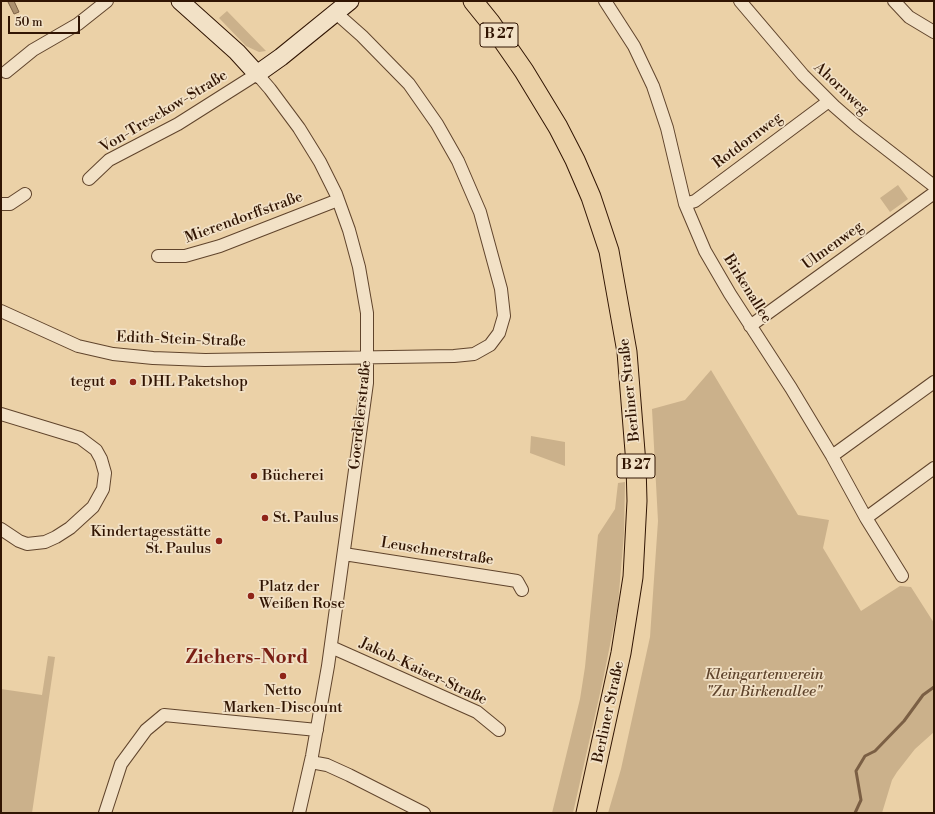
<!DOCTYPE html>
<meta charset="utf-8">
<style>
body{margin:0}
#map{position:relative;width:935px;height:814px;overflow:hidden;background:#ebd1a7;font-family:"Libre Bodoni",serif}
canvas{display:block}
.frame{position:absolute;inset:0;border:2px solid #311503;pointer-events:none}
.scale{position:absolute;left:8px;top:16px;width:72px;height:18px;box-sizing:border-box;border:2px solid #311503;border-top:0;padding-left:5px;font-size:12px;line-height:14px;white-space:nowrap;color:#311503;-webkit-text-stroke:3px #f2e1c6;paint-order:stroke}
</style>
<div id="map">
<canvas width="935" height="814"></canvas>
<div class="frame"></div>
<div class="scale">50 m</div>
</div>
<script>
const c = document.querySelector('canvas').getContext('2d');
c.lineJoin = 'round';
function fill(path, color) { c.fillStyle = color; c.fill(path, 'evenodd'); }
const poly = rows => new Path2D(rows.map(r => 'M' + r).join(''));
function strokePath(path, color, width, dash) { c.strokeStyle = color; c.lineWidth = width; c.lineCap = dash ? 'butt' : 'round'; c.setLineDash(dash || []); c.stroke(path); }
function label(font, color, halo, rows, align = 'center') {
  c.font = font + ' "Libre Bodoni",serif'; c.lineWidth = 3.5; c.setLineDash([]); c.textBaseline = 'middle'; c.strokeStyle = halo; c.fillStyle = color; for (const [text, x, y, turn = 0] of rows) {
    c.save(); c.translate(x, y); c.rotate((+turn || 0) * Math.PI / 180); c.textAlign = isNaN(turn) ? turn : align; if (halo) c.strokeText(text, 0, 0); c.fillText(text, 0, 0); c.restore();
  }
}
fill(poly([
 [227,11,266,51,259,52,246,46,219,18],
 [898,185,908,199,890,212,880,198],
 [711,370,798,515,829,520,823,548,861,611,900,586,911,587,934,623,934,732,915,749,897,772,892,780,882,813,608,813,621,769,650,637,658,521,652,409,685,400],
 [531,436,565,442,565,466,530,453],
 [625,482,624,533,618,605,603,680,573,813,552,813,580,699,585,667,598,535,615,509,618,483],
 [48,656,55,657,32,813,1,813,1,689,42,695]
]), '#cbb18b');
const water = poly([
 [10,1,14,1,19,12,14,14,8,2,10,1]
]);
fill(water, '#ac916f');
strokePath(water, '#7b5f44', 1);
strokePath(poly([
 [855,813,861,800,856,771,865,756,875,751,904,721,923,695,934,687]
]), '#7b5f44', 3);
const minor = poly([
 [605,1,634,46,653,86,667,128,685,204,705,251,730,294,791,388,832,456,866,518,902,576],
 [740,1,803,75,834,106,858,127,934,186],
 [894,1,909,17,934,32],
 [6,72,33,50,78,24,107,1],
 [89,179,109,160,178,124,257,74,270,89,299,128,320,162,336,194,349,230,359,267,367,313,367,383,328,666,312,756,299,813],
 [1,204,10,204,25,194],
 [685,204,695,201,829,101],
 [158,256,185,256,220,246,338,200],
 [1,311,78,346,113,354,153,358,205,360,454,356,474,354,490,345,499,333,504,316,501,289,480,212,458,161,437,124,409,84,362,36,336,13],
 [750,326,934,193],
 [1,414,80,438,96,450,101,459,105,473,103,489,93,507,70,528,56,537,45,542,27,544,19,541,1,529],
 [832,456,934,382],
 [866,518,934,468],
 [344,554,517,581,522,590],
 [331,647,477,712,499,730],
 [311,762,327,765,349,775,424,813],
 [105,813,121,764,146,730,164,715,317,730]
]);
const secondary = poly([
 [180,1,237,52,257,74,281,57,350,1]
]);
const trunk = poly([
 [473,1,490,22,524,71,558,127,575,160,591,197,609,251,627,352,636,464,637,501,633,577,621,653,586,813]
]);
strokePath(minor, '#60442c', 14);
strokePath(secondary, '#311503', 19);
strokePath(trunk, '#311503', 21);
strokePath(minor, '#f2e1c6', 12);
strokePath(secondary, '#f2e1c6', 17);
strokePath(trunk, '#ebd1a7', 19);
for (const [x, y, r, color] of [
 [113,382,4,"#8f2418"],
 [133,382,4,"#8f2418"],
 [254,476,4,"#8f2418"],
 [265,518,4,"#8f2418"],
 [219,541,4,"#8f2418"],
 [251,596,4,"#8f2418"],
 [283,676,4,"#8f2418"]
]) { const dot = new Path2D(); dot.arc(x, y, r, 0, 2 * Math.PI); c.fillStyle = color; c.fill(dot); strokePath(dot, '#f2e1c6', 1.5); }
for (const [x, y, w] of [
 [499,35,38],
 [636,466,38]
]) { const box = new Path2D(); box.roundRect(x - w / 2, y - 12, w, 24, 3); c.fillStyle = '#f2e1c6'; c.fill(box); strokePath(box, '#311503', 1); }
label('bold 14px', '#311503', null, [
 ["B 27",499,35],
 ["B 27",636,466]
]);
label('15px', '#311503', '#f2e1c6', [
 ["Ahornweg",841,89,43],
 ["Von-Tresckow-Straße",164,112,-31],
 ["Rotdornweg",748,141,-37],
 ["Mierendorffstraße",244,218,-20],
 ["Ulmenweg",833,246,-36],
 ["Birkenallee",747,289,58],
 ["Edith-Stein-Straße",181,340,2],
 ["Berliner Straße",630,390,-96],
 ["Goerdelerstraße",361,415,-84],
 ["Leuschnerstraße",437,552,9],
 ["Jakob-Kaiser-Straße",423,672,25],
 ["Berliner Straße",609,712,-78]
]);
label('15px', '#311503', '#f2e1c6', [
 ["tegut",105,382,"right"],
 ["DHL Paketshop",141,382],
 ["Bücherei",262,476],
 ["St. Paulus",273,518],
 ["Kindertagesstätte",211,532,"right"],
 ["St. Paulus",211,549,"right"],
 ["Platz der",259,587],
 ["Weißen Rose",259,604],
 ["Netto",283,691,"center"],
 ["Marken-Discount",283,708,"center"]
], 'left');
label('italic 15px', '#5f442c', '#f2e1c6', [
 ["Kleingartenverein",764,675],
 ["\"Zur Birkenallee\"",764,692]
]);
label('bold 19px', '#7a1f14', '#f2e1c6', [
 ["Ziehers-Nord",247,658]
]);
</script>
